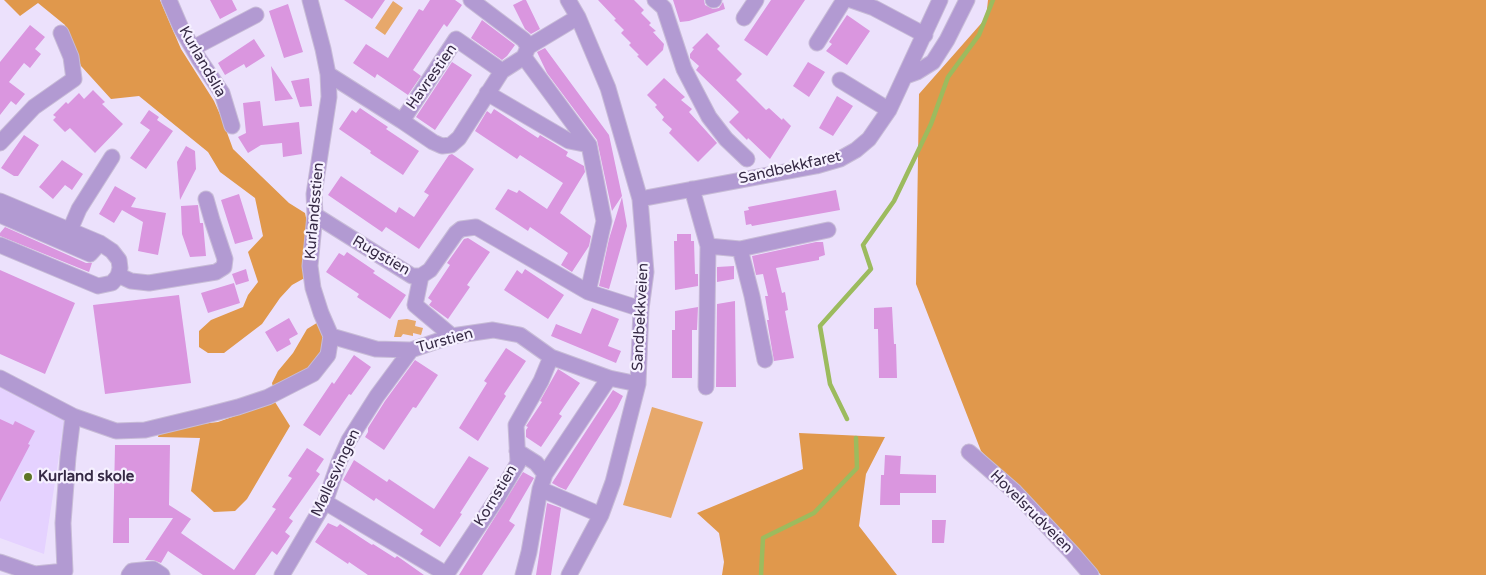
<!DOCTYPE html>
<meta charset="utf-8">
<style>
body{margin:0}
canvas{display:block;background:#ece1fc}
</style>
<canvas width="1486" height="575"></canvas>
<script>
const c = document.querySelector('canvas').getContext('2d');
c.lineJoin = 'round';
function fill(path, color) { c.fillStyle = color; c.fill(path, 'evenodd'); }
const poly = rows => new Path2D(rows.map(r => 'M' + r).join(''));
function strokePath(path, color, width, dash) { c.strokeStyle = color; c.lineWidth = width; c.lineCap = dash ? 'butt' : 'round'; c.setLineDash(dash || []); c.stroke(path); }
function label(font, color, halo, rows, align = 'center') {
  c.font = font + ' "Varela Round",sans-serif'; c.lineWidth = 4.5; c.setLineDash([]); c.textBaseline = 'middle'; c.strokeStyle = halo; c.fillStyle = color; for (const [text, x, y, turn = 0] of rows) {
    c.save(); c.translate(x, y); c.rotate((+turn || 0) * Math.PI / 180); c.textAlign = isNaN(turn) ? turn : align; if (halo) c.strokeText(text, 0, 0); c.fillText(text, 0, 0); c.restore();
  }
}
fill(poly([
 [0,384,65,416,44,554,0,538]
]), '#e5d2ff');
fill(poly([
 [393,1,403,8,385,35,375,28],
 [407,319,416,321,415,326,423,328,421,335,413,333,413,336,403,334,401,337,394,337,398,320],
 [652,407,703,422,671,518,623,505]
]), '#e7a86b');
fill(poly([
 [4,0,160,0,181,49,214,101,222,119,233,149,289,203,305,213,308,227,310,275,292,285,280,298,262,324,224,353,208,353,199,347,199,331,211,320,243,307,248,295,258,282,248,252,263,236,255,198,220,172,208,152,139,96,111,99,81,66,65,25,38,3,20,16],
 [988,0,1486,0,1486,575,1101,575,981,451,916,284,919,94,986,18],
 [320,321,326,348,310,367,274,391,272,383,278,371,293,353,307,329],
 [275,402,290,426,247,499,235,511,214,512,191,491,200,438,158,437,160,429,218,422],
 [799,433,885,437,866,474,859,526,897,575,722,575,724,562,719,533,697,513,803,469]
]), '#e0984c');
strokePath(poly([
 [847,419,830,384,820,326,871,269,863,245,894,201,931,124,948,77,979,35,993,0],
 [761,575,763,538,814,513,857,468,856,438]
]), '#9cbb5e', 4.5);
fill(poly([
 [210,0,232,0,237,10,220,19],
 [344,0,385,0,372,19],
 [430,0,455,0,462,5,447,27,444,24,413,70,421,76,408,95,377,74,375,78,353,63,366,44,388,58,419,9,423,11],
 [523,0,526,0,540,29,531,34,525,29,513,5],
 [598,0,634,0,644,10,641,13,651,23,649,25,656,31,653,32,664,44,663,50,647,66,637,56,639,55,629,45,631,43,621,33,624,30,614,20,616,19],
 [673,0,704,0,705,5,713,9,719,8,723,2,725,9,689,21,680,22],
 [771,0,805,0,767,56,744,40],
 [288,4,303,52,284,58,269,11],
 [847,15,870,31,847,65,826,51,832,44,829,42],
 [482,20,515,45,507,56,502,60,471,38],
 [30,25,45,37,35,49,41,54,30,68,24,63,9,82,25,94,16,105,11,101,0,115,0,62],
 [707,33,720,46,717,49,742,74,736,80,766,110,769,108,782,120,783,118,791,126,770,159,748,138,747,140,729,122,739,112,696,70,699,66,690,58,690,54,694,49,692,48],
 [254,39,265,56,246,68,244,64,225,75,218,63],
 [545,48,609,135,622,196,612,211,597,140,547,73,537,52],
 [452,62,472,75,435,130,416,117],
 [808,62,825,72,809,97,793,86],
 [271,66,293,99,275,101],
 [309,78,312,106,300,107,291,81],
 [664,78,685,97,681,100,692,109,689,112,717,143,698,162,669,133,672,129,662,120,664,117,655,107,657,105,647,95],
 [93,90,105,102,102,104,123,124,95,153,70,128,65,132,53,120,56,117,53,115,66,102,68,104,79,93,84,99],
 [837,96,853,106,833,136,819,128],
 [260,101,263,126,299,122,302,154,283,157,282,143,261,145,248,153,238,137,246,133,243,103],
 [360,108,388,127,386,129,419,151,403,175,370,153,371,151,339,129,352,110,356,113],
 [494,109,538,138,540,135,555,144,568,152,566,156,584,166,585,172,560,213,591,236,589,246,572,272,561,265,568,253,530,227,528,231,495,209,508,189,517,193,519,190,547,209,563,183,520,155,517,159,475,131,487,111,491,114],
 [149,110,159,117,157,120,173,131,146,169,130,158,150,130,140,123],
 [24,135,39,145,18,176,14,176,1,168],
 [186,146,195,151,196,169,180,200,177,162],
 [452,154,474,169,419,249,386,227,382,232,328,195,341,176,396,213,399,207,414,217,429,195,424,192,449,155],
 [62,160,83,174,72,190,65,185,53,199,39,187],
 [115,186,136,198,131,207,166,213,158,255,138,251,143,222,122,210,114,223,99,214],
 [836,190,840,210,752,226,751,224,746,225,744,211,749,210,748,207],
 [239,194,253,239,235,244,221,200],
 [622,197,627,226,609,289,599,286,609,239],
 [198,205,200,223,203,223,206,256,190,257,182,234,181,206],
 [5,227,86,263,92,263,89,272,0,236,0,233],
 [677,234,691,234,691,241,694,241,695,274,698,274,698,286,675,290,674,241,677,241],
 [468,238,490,252,467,285,470,287,448,319,429,305,432,301,428,298,450,265,447,263,464,239],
 [816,242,823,242,825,255,819,257,819,260,776,268,782,293,785,292,788,310,785,311,794,358,774,361,767,320,769,320,765,296,768,296,763,274,756,275,752,256],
 [347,252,375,271,373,273,406,295,390,319,357,297,359,294,326,272,339,253,344,256],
 [734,266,734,279,717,282,717,267],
 [246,269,249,281,236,285,232,274],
 [525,269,564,295,548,319,504,290,517,270,522,274],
 [0,270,75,303,45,374,0,354],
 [234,283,240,303,208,313,201,293],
 [179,295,191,383,105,394,93,305],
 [735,301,736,387,716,387,717,304],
 [698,307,697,330,692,330,692,378,672,378,672,330,675,330,675,311],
 [892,307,894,344,896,344,897,378,879,378,878,329,874,329,874,308],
 [592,308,619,319,608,346,621,351,616,363,551,336,556,324,581,334],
 [289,318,298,334,289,339,291,344,277,352,265,332],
 [506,348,526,361,504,394,506,396,478,441,459,428,487,383,484,381],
 [354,355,371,367,351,395,349,394,320,436,303,425,332,382,334,384],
 [415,360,438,375,416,408,413,407,384,450,365,437,368,432,368,428,385,401],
 [558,369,580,383,559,414,562,416,541,447,526,437,526,430,528,427,526,426,542,402,540,401],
 [613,390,623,396,617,408,566,490,559,487,552,483],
 [0,419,13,425,15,421,35,431,28,444,30,445,0,502],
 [115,445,170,445,169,505,191,519,181,533,234,570,276,509,272,507,292,478,288,476,307,448,324,459,316,471,320,474,289,518,293,521,285,532,290,536,277,555,272,551,255,575,203,575,168,551,161,563,153,560,145,560,173,518,129,518,129,543,113,543],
 [885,455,901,456,900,474,936,475,936,493,900,493,900,505,880,505,881,475,884,475],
 [469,456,489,468,460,513,462,514,440,547,420,534,423,530,376,498,374,501,343,480,354,460,387,482,389,479,434,509],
 [523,472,534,478,509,521,515,525,482,575,459,575],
 [547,503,561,508,551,575,536,575],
 [932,520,946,520,944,543,932,543],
 [328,523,337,527,340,524,372,545,373,544,395,558,397,556,424,575,368,575,349,562,348,564,315,542]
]), '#da96df');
const minor = poly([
 [169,0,181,28,199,59,222,93,232,126],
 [471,0,524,40,528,47],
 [568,0,578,17,608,88,640,199,646,272,641,309,638,384,613,482,601,515,569,575],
 [655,0,664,8,684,69,709,117,726,139,747,159],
 [713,0,714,0],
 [851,0,874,8,925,35],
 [578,17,528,47,524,57,589,145,604,221,588,292],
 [744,18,756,0],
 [817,43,844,0],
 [193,48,256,15],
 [328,74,402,121,433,142,442,146,451,145,459,138,502,71],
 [906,76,917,72,933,62,947,40,967,0],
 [840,80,889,110],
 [487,93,569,141,589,145],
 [402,121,456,39,502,71,524,57],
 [0,143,34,107,74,79,71,57,61,33],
 [692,189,708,246,740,249,828,230],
 [640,199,816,166,840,159,856,150,869,139,889,110,940,0],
 [0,201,100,243,112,251,119,260,120,268,118,276,112,283,98,286,0,245],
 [0,215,90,254,100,243],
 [315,215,412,276,421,276,430,270,456,233,461,229,476,227,588,292,641,309],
 [70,230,79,209,112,157],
 [740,249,752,296,765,360],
 [118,275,131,281,149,283,216,272,224,267,225,259,212,220,206,199],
 [421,276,415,305,452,336],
 [331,336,376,349,411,350,452,336,493,330,520,335,551,357,609,378,638,384],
 [0,378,73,416,68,457,63,523,65,571],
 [706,387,708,246],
 [73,416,116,431,145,430,203,416,238,407,268,397,313,374,328,355,331,336,321,313,313,288,310,266,315,215,314,194,329,97,328,74,323,49,310,0],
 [517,451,536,463,545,474],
 [969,452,1015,492,1073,554,1091,575],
 [325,502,446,574],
 [601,515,540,489,545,474,609,378],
 [0,562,35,574,65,571],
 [129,575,132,571,153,569,162,575],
 [282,575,325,502,339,462,349,440,377,396,411,350],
 [446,575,498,497,518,463,516,425,541,381,551,357],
 [523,575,529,552,540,489]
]);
strokePath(minor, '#c8bcd7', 17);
strokePath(minor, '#b29ad2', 15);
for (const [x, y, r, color] of [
 [28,477,5,"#5d7527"]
]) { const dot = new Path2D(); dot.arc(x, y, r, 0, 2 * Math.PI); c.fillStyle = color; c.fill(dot); strokePath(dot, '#f6f1ff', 2); }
label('15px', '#362a45', '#f6f1ff', [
 ["Kurlandslia",202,62,60],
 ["Havrestien",432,77,-55],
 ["Sandbekkfaret",790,168,-13],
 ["Kurlandsstien",315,211,-85],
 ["Rugstien",381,256,30],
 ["Sandbekkveien",641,317,-87],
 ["Turstien",445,341,-15],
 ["Møllesvingen",336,473,-65],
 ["Kornstien",496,496,-59],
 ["Hovelsrudveien",1031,512,45]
]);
label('bold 15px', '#362a45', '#f6f1ff', [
 ["Kurland skole",38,477]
], 'left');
</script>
